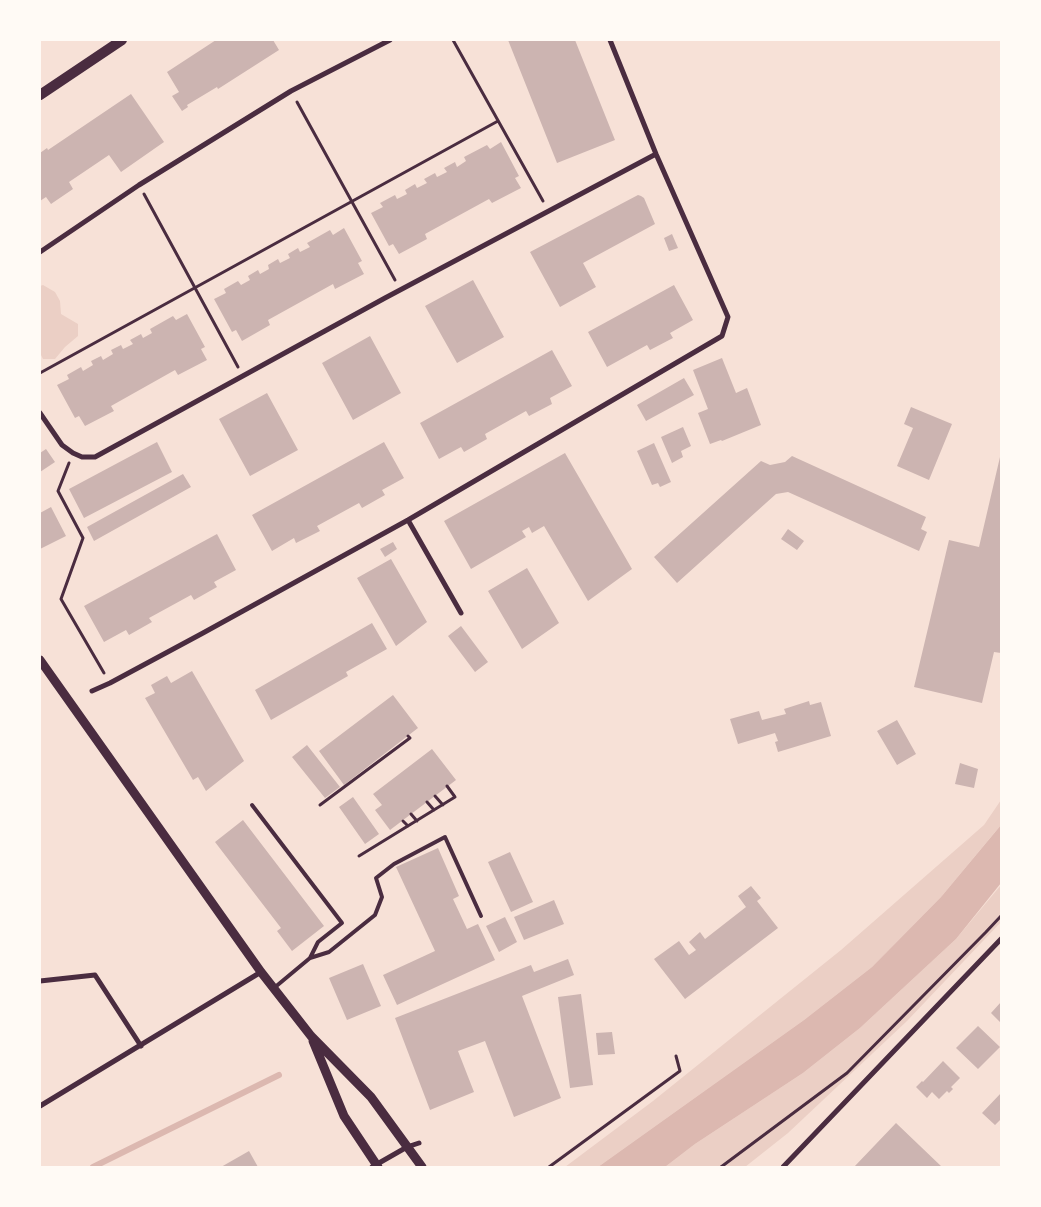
<!DOCTYPE html>
<style>
body{margin:0}
#map{position:relative;width:1041px;height:1207px;overflow:hidden;background:#f7e1d7;font-family:Helvetica,sans-serif}
canvas{display:block}
.frame{position:absolute;inset:0;border:41px solid #fffaf5;pointer-events:none}
</style>
<div id="map">
<canvas width="1041" height="1207"></canvas>
<div class="frame"></div>
</div>
<script>
const c = document.querySelector('canvas').getContext('2d');
c.lineJoin = 'round';
function fill(path, color) { c.fillStyle = color; c.fill(path, 'evenodd'); }
const poly = rows => new Path2D(rows.map(r => 'M' + r).join(''));
function strokePath(path, color, width, dash) { c.strokeStyle = color; c.lineWidth = width; c.lineCap = dash ? 'butt' : 'round'; c.setLineDash(dash || []); c.stroke(path); }
fill(poly([
 [43,285,55,292,60,301,61,314,78,324,78,336,65,347,55,359,43,359,40,353,40,286],
 [1001,800,1001,825,995,832,941,897,872,967,804,1020,598,1167,565,1167,653,1101,841,950,984,825],
 [1001,885,1001,922,907,1021,788,1133,745,1167,665,1167,695,1144,803,1073,860,1028,956,939]
]), '#ebcfc5');
fill(poly([
 [1001,825,1001,883,956,939,860,1028,803,1073,695,1144,665,1167,598,1167,804,1020,872,967,941,897]
]), '#dcb8b0');
strokePath(poly([
 [93,1167,279,1075]
]), '#dcb8b0', 6);
fill(poly([
 [216,40,273,40,279,50,218,89,217,87,187,105,188,107,182,111,172,96,179,92,167,72],
 [508,40,575,40,615,140,557,163],
 [131,94,164,142,121,172,109,155,69,182,73,189,51,204,46,197,40,201,40,153,47,148,48,150],
 [501,142,519,176,515,178,521,188,492,203,489,199,425,234,427,239,399,254,393,244,389,246,371,213,383,207,380,203,395,195,397,199,407,194,405,190,415,184,417,188,427,183,424,179,435,173,437,177,447,172,444,168,455,162,457,167,466,161,464,157,487,145,490,149],
 [638,195,641,196,644,198,655,224,583,263,596,287,560,307,530,252],
 [344,228,362,261,358,263,364,274,335,289,333,284,268,320,270,325,242,341,236,330,232,332,214,299,226,293,224,289,238,281,241,285,250,280,248,276,258,270,260,274,269,269,268,265,278,259,280,263,290,258,288,254,298,248,300,252,310,247,307,243,330,230,333,235],
 [672,234,678,248,669,251,664,238],
 [473,280,504,337,457,363,425,306],
 [674,285,693,320,670,333,673,338,650,350,647,345,607,367,588,332],
 [187,314,205,347,201,349,207,360,178,375,175,370,111,406,114,411,85,426,79,416,75,418,57,385,69,379,67,375,81,367,83,371,93,365,91,361,101,356,103,360,113,354,111,350,121,345,123,349,133,344,130,340,141,334,143,338,152,333,150,329,173,316,176,320],
 [370,336,401,393,353,420,322,363],
 [552,350,572,386,550,398,552,404,529,416,526,411,485,434,487,439,464,452,461,447,439,459,420,423],
 [722,358,736,393,747,388,761,425,722,441,721,440,710,444,698,413,708,409,693,370],
 [684,378,694,395,646,421,637,405],
 [267,393,298,450,250,476,219,419],
 [911,407,952,424,929,480,897,466,913,428,904,424],
 [683,427,691,446,681,451,683,457,672,463,661,437],
 [157,442,172,472,84,518,69,489],
 [384,442,404,478,382,490,385,495,362,508,359,503,317,526,320,531,296,543,294,538,272,551,252,515],
 [654,443,671,482,660,487,658,483,652,485,637,451],
 [46,449,55,462,40,472,40,453],
 [565,453,632,569,588,601,544,526,532,533,529,527,522,531,526,537,471,569,444,521],
 [792,456,926,517,921,529,927,532,919,551,788,492,776,494,677,583,654,557,761,461,770,465,785,462],
 [1000,457,1001,653,994,652,982,703,914,687,949,540,979,547],
 [183,474,191,487,94,541,87,527],
 [51,507,66,536,40,549,40,513],
 [788,529,804,541,797,550,781,539],
 [217,534,236,570,214,582,217,587,194,600,191,595,149,618,152,622,129,635,126,630,104,642,84,606],
 [393,542,397,549,385,557,380,549],
 [391,559,427,622,396,646,357,578],
 [527,568,559,623,522,649,488,591],
 [372,623,387,649,346,672,348,676,271,720,255,690],
 [461,626,488,662,475,672,448,636],
 [192,671,244,761,206,791,198,777,193,780,145,698,155,693,151,685,167,676,171,683],
 [393,695,418,728,344,785,319,751],
 [809,701,810,705,821,702,831,736,778,752,775,742,778,741,775,733,738,744,730,719,759,711,762,720,786,714,784,709],
 [897,720,916,754,897,765,877,731],
 [307,745,340,787,325,798,292,757],
 [432,749,456,780,390,830,375,810,382,805,373,794],
 [960,763,978,769,974,788,955,784],
 [353,797,379,834,365,844,339,807],
 [243,820,324,926,292,951,277,931,281,928,215,842],
 [438,848,459,896,453,899,467,929,478,924,495,960,397,1005,383,975,435,951,396,867],
 [510,852,533,902,511,912,488,862],
 [751,886,761,898,757,901,778,928,685,999,654,959,679,941,689,955,696,950,689,942,700,932,705,939,746,907,738,896],
 [554,900,564,924,524,940,514,917],
 [505,917,517,942,499,952,486,926],
 [568,959,574,975,522,996,561,1098,514,1117,485,1041,458,1051,474,1092,430,1110,395,1018,531,965,534,972],
 [363,964,381,1006,347,1020,329,978],
 [581,994,593,1085,570,1088,558,997],
 [1001,1002,1001,1023,991,1013],
 [978,1026,1000,1047,978,1069,956,1048],
 [612,1032,615,1054,598,1055,596,1033],
 [943,1061,960,1078,951,1087,953,1089,949,1093,947,1091,939,1099,932,1092,927,1098,916,1087,922,1081,923,1082],
 [1001,1093,1001,1119,995,1125,982,1113],
 [896,1123,942,1167,854,1167],
 [249,1151,258,1167,221,1167]
]), '#ccb4b1');
strokePath(poly([
 [453,40,543,201],
 [297,102,395,280],
 [144,194,238,367],
 [40,373,498,121],
 [69,463,58,491,83,538,61,599,104,673],
 [435,796,443,805],
 [427,802,434,810],
 [320,805,410,738,408,736],
 [411,814,417,821],
 [403,821,408,826],
 [359,856,455,797,447,786],
 [549,1167,680,1071,676,1056],
 [721,1167,847,1073,986,932,1001,916]
]), '#4a2c40', 3);
strokePath(poly([
 [252,805,342,923,318,942,310,958],
 [274,988,310,958,329,952,375,915,382,897,376,878,394,864,445,837,481,916]
]), '#4a2c40', 4);
strokePath(poly([
 [40,252,139,185,291,91,390,40],
 [40,413,62,445,73,453,82,457,95,457,385,298,656,154],
 [408,520,461,613],
 [92,691,110,683,203,633,408,520,722,336,728,317,656,154,610,40],
 [40,981,95,975,141,1046],
 [40,1106,261,972],
 [372,1167,407,1147,419,1143],
 [783,1167,1001,939]
]), '#4a2c40', 5);
strokePath(poly([
 [40,660,261,972,311,1036,371,1097,422,1167],
 [313,1041,344,1116,378,1167]
]), '#4a2c40', 9);
strokePath(poly([
 [40,95,122,40]
]), '#4a2c40', 10);
</script>
